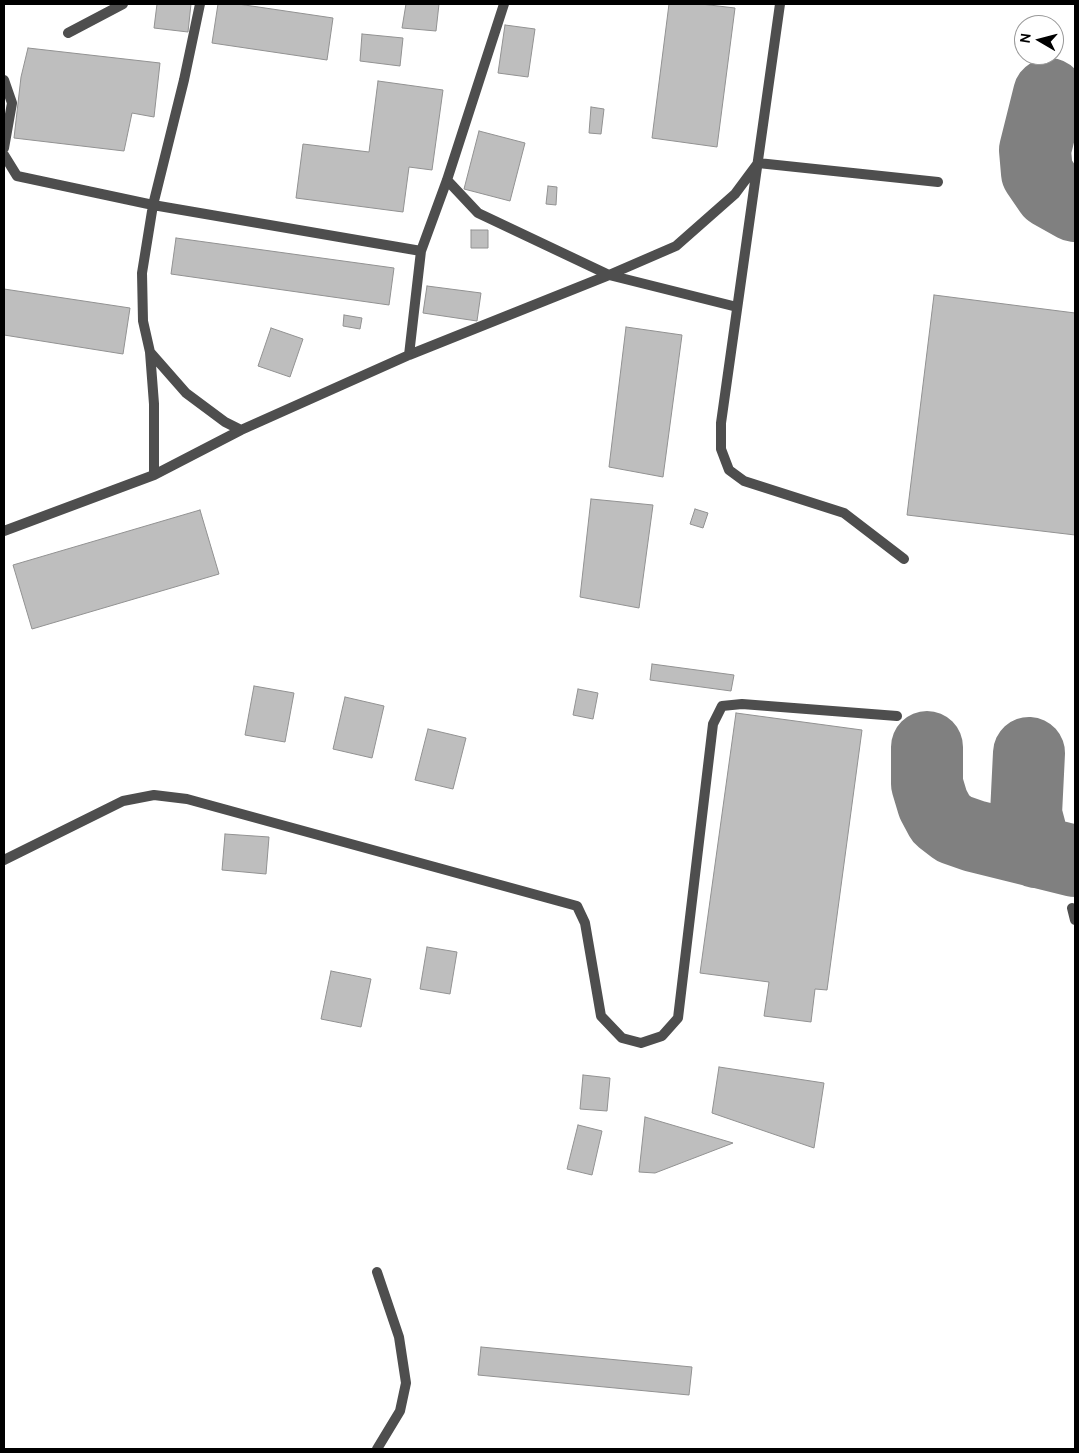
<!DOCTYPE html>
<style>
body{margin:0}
#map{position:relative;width:1079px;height:1453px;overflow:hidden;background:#fff;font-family:Cabin,sans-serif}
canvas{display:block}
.frame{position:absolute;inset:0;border:5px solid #000;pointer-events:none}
.north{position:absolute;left:1014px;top:15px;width:50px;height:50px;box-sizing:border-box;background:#fff;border:1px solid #999;border-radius:50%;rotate:278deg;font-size:14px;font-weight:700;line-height:20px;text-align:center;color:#000}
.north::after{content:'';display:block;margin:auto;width:18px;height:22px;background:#000;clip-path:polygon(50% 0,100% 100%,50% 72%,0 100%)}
</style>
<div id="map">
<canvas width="1079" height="1453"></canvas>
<div class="frame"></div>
<div class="north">N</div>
</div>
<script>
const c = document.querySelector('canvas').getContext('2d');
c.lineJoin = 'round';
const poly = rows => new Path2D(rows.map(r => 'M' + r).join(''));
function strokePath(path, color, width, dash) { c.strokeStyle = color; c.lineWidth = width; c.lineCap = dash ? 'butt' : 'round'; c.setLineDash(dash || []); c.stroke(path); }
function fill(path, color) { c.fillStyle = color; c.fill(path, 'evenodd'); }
strokePath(poly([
 [1049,94,1035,150,1037,173,1050,192,1075,206],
 [927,747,927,784,933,804,941,819,954,829,974,836,1075,861],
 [1029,753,1026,814,1036,852]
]), '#808080', 72);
const building = poly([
 [157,4,191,4,188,32,154,28,157,4],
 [218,4,238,4,333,18,327,60,212,43,218,4],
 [406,4,439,4,436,31,402,28,406,4],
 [669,4,701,4,735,8,717,147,652,138,669,4],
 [505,25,535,29,528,77,498,73,505,25],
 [362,34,403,38,400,66,360,61,362,34],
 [28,48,160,63,154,117,132,113,124,151,14,138,21,77,28,48],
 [378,81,443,90,432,170,409,167,403,212,296,198,303,144,369,152,378,81],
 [591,107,604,109,601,134,589,133,591,107],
 [479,131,525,143,510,201,464,189,479,131],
 [548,186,557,187,556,205,546,204,548,186],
 [471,230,488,230,488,248,471,248,471,230],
 [176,238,394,268,389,305,171,274,176,238],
 [427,286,481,293,477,321,423,313,427,286],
 [4,289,130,308,123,354,4,335,4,289],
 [934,295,1075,313,1075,535,907,515,934,295],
 [344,315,362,318,360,329,343,326,344,315],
 [626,327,682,335,663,477,609,467,626,327],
 [271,328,303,339,290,377,258,366,271,328],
 [591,499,653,505,639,608,580,597,591,499],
 [695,509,708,513,703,528,690,524,695,509],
 [200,510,219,574,32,629,13,565,200,510],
 [652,664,734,675,731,691,650,680,652,664],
 [254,686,294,693,285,742,245,735,254,686],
 [578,689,598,693,593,719,573,715,578,689],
 [345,697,384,706,372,758,333,749,345,697],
 [736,713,862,730,827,990,815,989,811,1022,764,1016,769,982,700,973,736,713],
 [428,729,466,738,453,789,415,780,428,729],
 [225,834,269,837,266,874,222,870,225,834],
 [427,947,457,952,450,994,420,989,427,947],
 [331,971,371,979,361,1027,321,1019,331,971],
 [719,1067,824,1083,814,1148,712,1113,719,1067],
 [583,1075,610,1078,607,1111,580,1109,583,1075],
 [645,1117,733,1143,655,1173,639,1172,645,1117],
 [578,1125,602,1131,592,1175,567,1169,578,1125],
 [481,1347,692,1367,689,1395,478,1375,481,1347]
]);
fill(building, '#bebebe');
strokePath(building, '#929292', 1);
strokePath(poly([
 [200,4,184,80,153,205,142,273,143,321,150,352,186,393,225,422,241,430],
 [780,4,721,423,721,449,729,470,744,481,844,513,904,559],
 [68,33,123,4],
 [4,80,12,103,4,148],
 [4,155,17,176,153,205,421,251],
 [447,180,478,213,609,275,737,307],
 [150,352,154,404,154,475],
 [409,355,421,251,447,180,504,4],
 [4,531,154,475,241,430,409,355,609,275,676,246,735,194,758,163,938,182],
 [4,860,123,801,154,795,187,799,577,906,585,923,601,1016,622,1038,641,1043,662,1036,678,1018,713,724,722,706,742,704,897,716],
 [1072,908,1075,920],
 [377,1449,400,1411,406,1383,399,1337,377,1272]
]), '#4e4e4e', 10);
</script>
